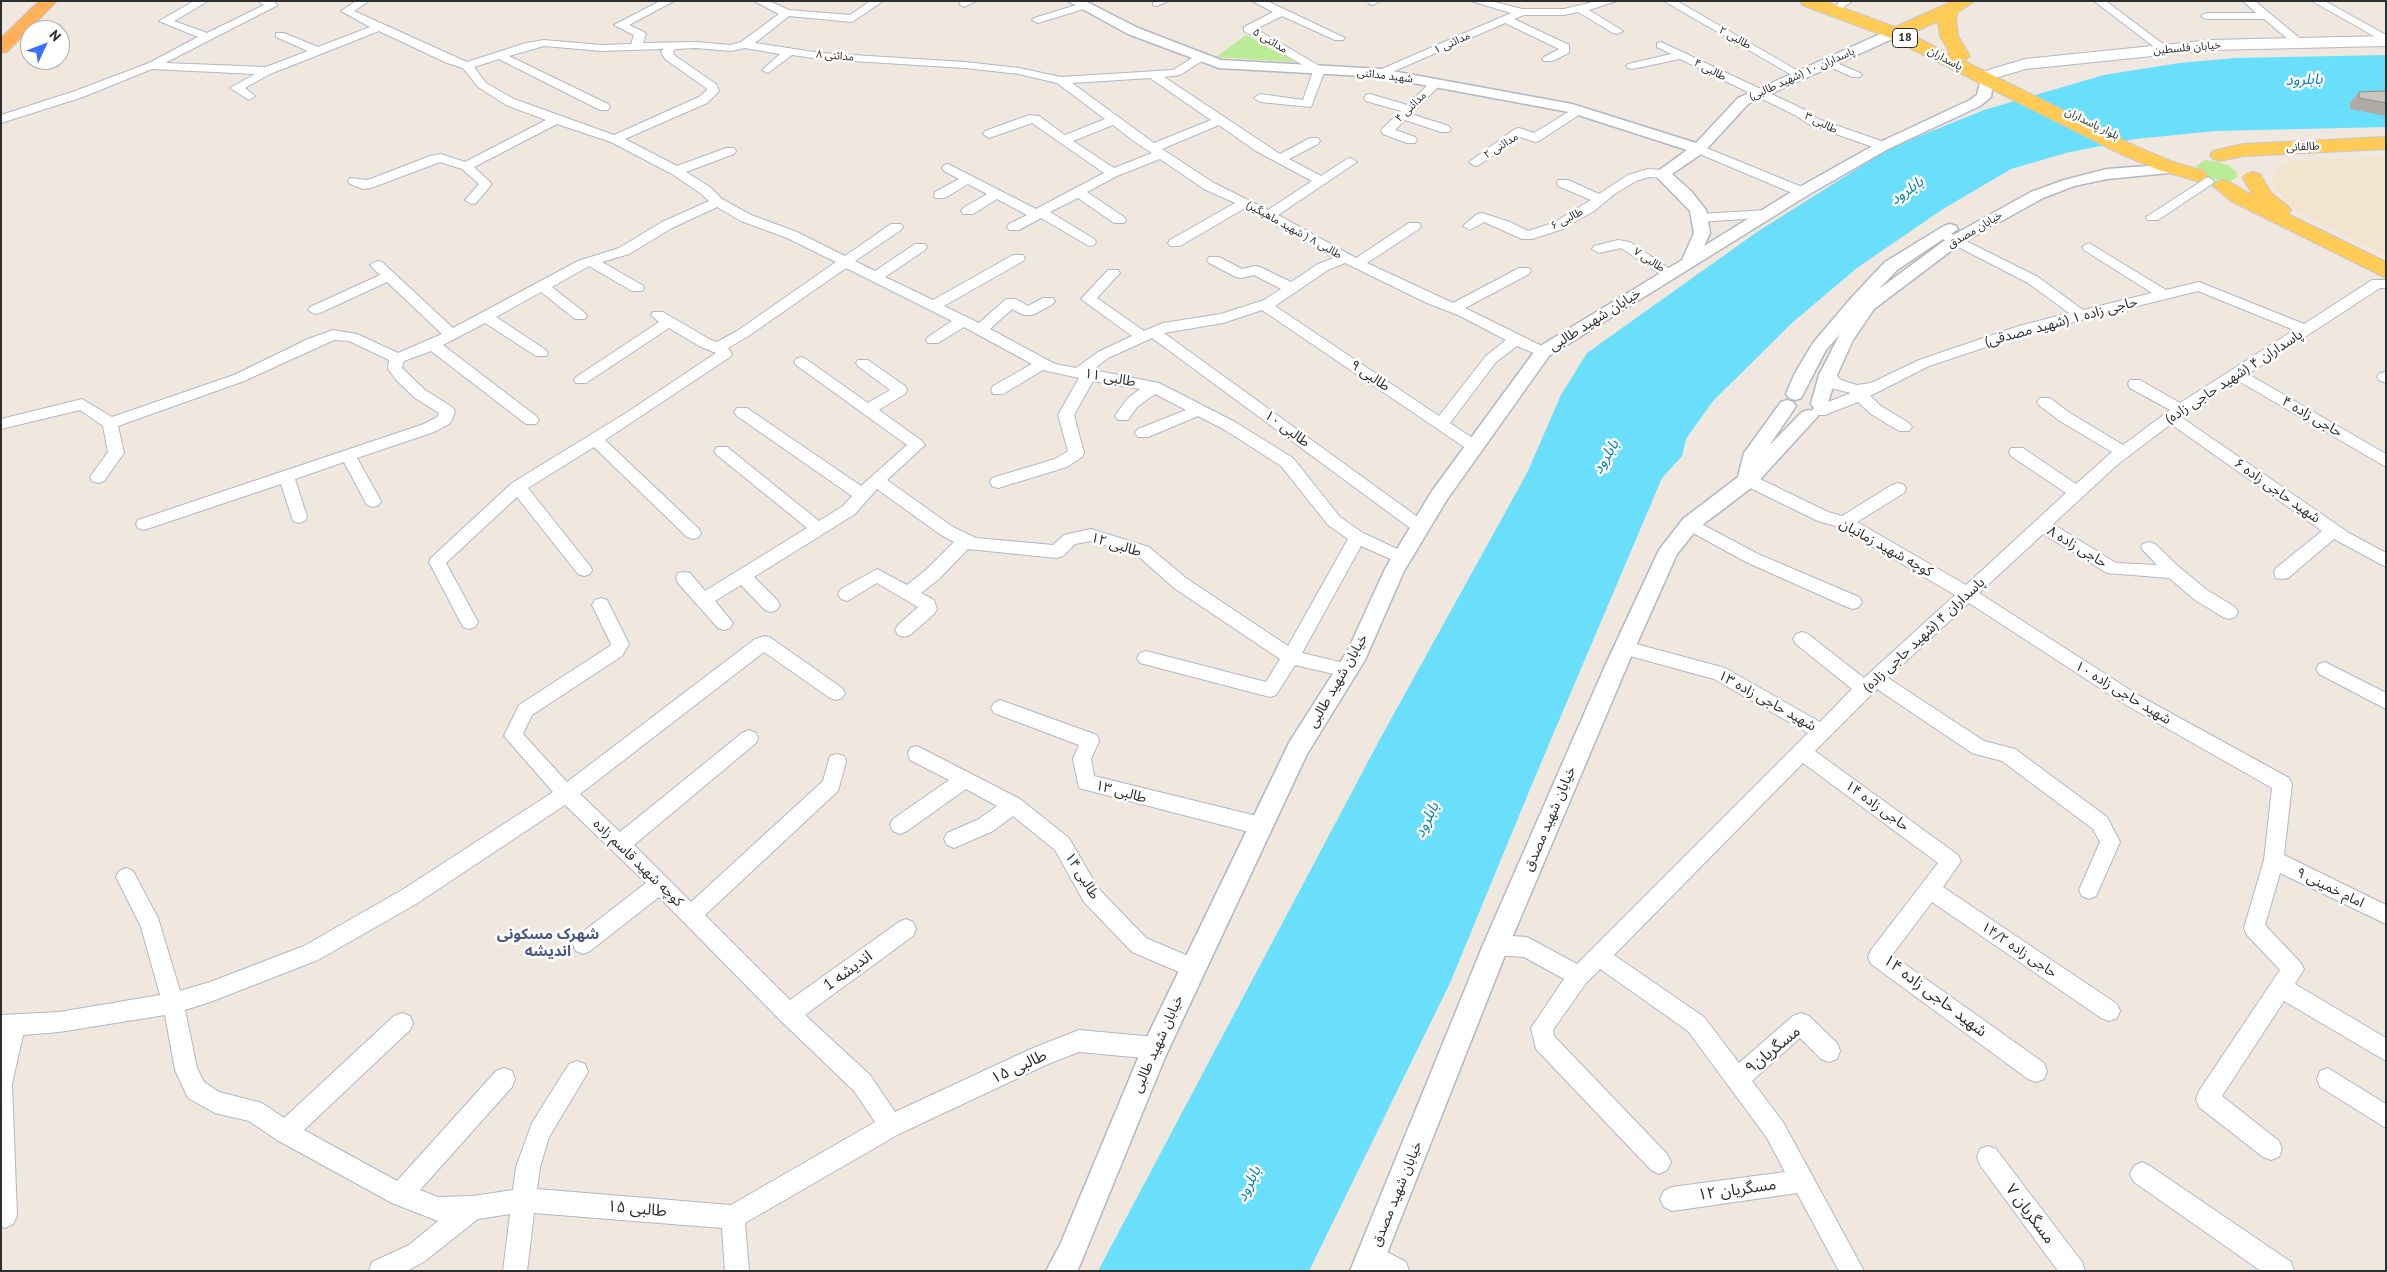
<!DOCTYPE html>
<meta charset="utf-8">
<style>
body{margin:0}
#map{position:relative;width:2387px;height:1272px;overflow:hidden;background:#f0e7df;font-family:"PT Sans",sans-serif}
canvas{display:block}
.frame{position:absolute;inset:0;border:2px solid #2d2d2d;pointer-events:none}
.north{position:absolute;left:20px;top:20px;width:50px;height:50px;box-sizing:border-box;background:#fff;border:1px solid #ababab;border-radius:50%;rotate:47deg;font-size:14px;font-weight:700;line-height:20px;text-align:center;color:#2d2d2d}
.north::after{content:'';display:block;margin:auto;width:18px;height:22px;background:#3d6fff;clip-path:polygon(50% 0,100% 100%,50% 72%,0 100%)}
</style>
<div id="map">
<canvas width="2387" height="1272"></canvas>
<div class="frame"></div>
<div class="north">N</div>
</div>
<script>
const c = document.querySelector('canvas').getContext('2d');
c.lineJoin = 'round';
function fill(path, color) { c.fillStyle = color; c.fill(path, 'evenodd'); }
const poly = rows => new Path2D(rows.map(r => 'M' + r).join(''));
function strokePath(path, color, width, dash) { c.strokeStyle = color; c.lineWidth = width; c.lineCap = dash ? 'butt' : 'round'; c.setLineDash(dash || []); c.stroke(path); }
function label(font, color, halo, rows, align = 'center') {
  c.font = font + ' "PT Sans","Noto Sans Arabic",sans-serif'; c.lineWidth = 5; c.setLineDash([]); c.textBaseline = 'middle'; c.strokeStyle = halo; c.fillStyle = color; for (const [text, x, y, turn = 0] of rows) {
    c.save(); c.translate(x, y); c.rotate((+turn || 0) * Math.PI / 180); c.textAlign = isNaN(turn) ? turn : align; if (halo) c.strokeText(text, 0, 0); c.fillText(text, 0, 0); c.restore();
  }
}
fill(poly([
 [2386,157,2386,255,2300,213,2275,190,2272,180,2275,171,2290,161]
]), '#f2e4cd');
fill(poly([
 [1246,35,1295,62,1216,57],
 [2205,160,2218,162,2230,166,2237,173,2237,177,2235,179,2225,182,2204,176,2196,166]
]), '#baeb97');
fill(poly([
 [2386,55,2386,127,2216,131,2135,139,2066,153,2011,169,1943,209,1857,268,1793,322,1713,401,1686,439,1682,456,1662,478,1535,777,1450,983,1309,1271,1098,1271,1380,739,1527,473,1561,395,1587,353,1757,232,1890,148,1984,110,2104,75,2179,63,2236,58]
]), '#69dffb');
const minor = poly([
 [194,1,208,1,174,21,207,33,264,5,258,1,273,1,278,5,165,63,266,67,308,51,276,37,276,33,284,33,318,47,370,27,341,11,356,1,369,1,354,11,467,62,526,43,544,40,602,45,631,44,634,35,614,25,660,1,674,1,629,25,644,32,646,34,643,43,696,42,731,45,741,42,779,14,754,1,769,1,789,10,850,15,870,1,883,1,852,22,789,16,755,43,821,53,965,62,1019,68,1061,77,1173,70,1197,55,1205,55,1205,59,1180,75,1164,77,1280,154,1310,138,1318,138,1320,141,1318,144,1289,159,1321,176,1347,159,1351,158,1357,162,1278,215,1356,258,1409,223,1419,223,1421,226,1419,229,1367,263,1453,303,1519,268,1529,268,1531,271,1529,274,1465,308,1548,349,1550,352,1543,357,1517,346,1496,362,1450,423,1480,443,1483,447,1480,451,1475,452,1470,451,1262,310,1223,323,1164,333,1426,523,1428,527,1426,531,1420,533,1414,531,1152,338,1108,358,1093,370,1159,383,1235,422,1293,458,1340,517,1363,533,1408,554,1410,558,1408,562,1402,564,1361,546,1302,653,1353,665,1356,670,1353,675,1347,677,1295,665,1276,695,1270,697,1140,663,1137,658,1140,653,1146,651,1266,682,1280,659,1174,588,1137,555,1091,541,1075,544,1063,556,1057,558,968,549,939,579,921,593,934,600,937,609,934,614,910,635,904,637,898,635,895,630,898,625,918,607,877,583,847,601,841,599,838,594,841,589,877,569,907,585,927,569,954,542,941,535,877,489,855,514,754,577,777,600,780,605,777,610,771,612,765,610,741,585,715,601,733,623,730,628,724,630,718,628,678,583,676,578,678,573,684,572,690,573,705,591,807,528,717,455,714,451,717,447,727,447,819,521,843,506,852,496,737,416,734,412,737,408,747,408,861,486,907,445,796,365,794,362,796,359,801,357,806,359,868,403,890,390,858,366,856,363,858,360,868,360,905,386,907,390,905,394,879,410,922,441,925,445,887,480,953,527,976,538,1053,545,1064,535,1091,529,1149,547,1186,578,1288,646,1348,539,1328,525,1281,466,1225,430,1198,416,1148,437,1138,437,1135,433,1138,429,1186,410,1155,394,1137,407,1128,420,1118,420,1115,416,1127,399,1140,389,1093,381,1074,415,1084,453,1082,457,1067,467,998,488,992,486,990,482,992,478,1055,459,1068,451,1058,415,1079,378,1043,370,1003,394,993,394,991,390,993,386,1032,364,964,327,938,343,928,343,926,340,928,337,952,321,846,268,747,337,728,348,732,354,730,357,605,440,699,529,701,533,699,537,693,539,687,537,594,447,528,488,590,566,592,570,590,574,584,576,578,574,517,497,446,563,478,622,475,627,469,629,463,627,429,562,431,558,512,483,626,413,716,353,701,347,669,328,586,383,576,383,574,380,576,377,659,322,651,315,653,312,663,312,711,340,717,342,737,331,836,262,787,238,741,221,717,207,672,228,629,254,602,262,642,285,644,288,642,291,632,291,589,266,552,287,585,313,587,316,585,319,575,319,541,292,496,317,546,350,548,353,546,356,536,356,485,323,443,345,536,416,539,420,536,424,526,424,431,351,404,361,402,368,425,390,452,407,455,411,452,420,449,424,434,432,357,458,381,501,379,505,373,507,367,505,344,462,295,479,307,517,305,521,299,523,293,521,281,484,150,528,144,530,138,528,136,524,138,520,424,424,437,417,439,413,415,398,397,381,388,369,389,360,349,341,334,340,244,381,118,426,124,453,104,481,98,483,92,481,90,477,108,452,103,426,80,410,1,429,1,419,82,399,112,417,234,375,308,339,333,330,357,334,398,353,442,334,387,282,320,313,315,314,308,310,310,307,380,275,370,265,377,261,382,262,453,328,578,261,619,248,662,222,709,201,700,193,672,174,611,142,557,124,474,167,492,184,476,203,471,204,465,200,479,184,462,169,440,162,371,188,363,189,350,184,348,181,350,178,368,180,430,156,441,154,465,162,546,120,506,105,478,87,463,68,447,63,379,31,270,74,245,88,255,96,249,100,230,88,255,74,152,69,83,97,1,123,1,115,75,91,149,63,198,37,159,21,194,1],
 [544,46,602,51,663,49,661,52,665,59,706,88,707,90,699,97,614,135,514,99,486,83,474,67,499,59,600,110,608,110,610,107,608,104,509,56,544,46],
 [696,48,731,51,745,48,780,54,762,70,768,73,792,55,821,59,965,68,1019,74,1057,83,1105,119,1065,135,1039,116,1029,115,985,131,983,134,989,138,1032,123,1104,173,1036,209,948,164,944,165,942,168,944,171,959,179,935,192,934,195,935,198,945,198,968,184,987,194,963,208,961,211,963,214,973,214,997,199,1027,215,1009,224,1007,227,1009,230,1019,230,1041,218,1089,246,1094,245,1096,242,1094,239,1050,212,1078,198,1114,223,1124,223,1126,220,1124,217,1087,192,1117,176,1160,159,1204,189,1235,203,1170,240,1168,243,1170,246,1180,246,1245,208,1334,258,1318,264,1291,282,1260,267,1255,266,1242,269,1219,257,1209,257,1207,260,1209,263,1236,277,1241,278,1254,275,1281,289,1264,300,1221,314,1163,323,1144,331,1097,298,1120,273,1118,270,1108,270,1081,299,1132,336,1098,352,1076,368,1055,364,990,329,1012,309,1023,315,1033,315,1053,304,1055,301,1053,298,1043,298,1028,306,1016,299,1006,299,979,323,944,306,1023,261,1025,258,1023,255,1013,255,933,300,885,277,925,250,927,247,925,244,915,244,875,271,855,261,901,230,903,227,901,224,891,224,845,256,797,232,751,215,722,199,710,187,686,172,734,154,736,151,734,148,726,148,677,166,625,139,707,103,719,91,716,84,674,55,673,52,675,49,696,48],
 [1150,78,1211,120,1154,143,1072,83,1150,78],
 [1113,125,1135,142,1152,153,1114,168,1073,141,1113,125],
 [1219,125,1256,151,1312,181,1268,210,1214,183,1162,149,1219,125],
 [1345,263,1427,303,1458,315,1506,340,1486,356,1439,416,1275,306,1328,270,1345,263],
 [961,1,976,1,964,7,959,4,961,1],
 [1153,1,1168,1,1157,6,1153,5,1153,1],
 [1252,1,1267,1,1345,38,1343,40,1335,40,1282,16,1256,29,1323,68,1325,70,1311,107,1260,102,1254,98,1260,94,1303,100,1313,71,1244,31,1244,27,1273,12,1252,1],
 [1368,1,1380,1,1373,5,1369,4,1368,1],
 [1471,1,1491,1,1522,9,1564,9,1597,1,1617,1,1589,10,1623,31,1617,34,1613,33,1578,12,1564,15,1524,15,1514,19,1569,45,1569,53,1552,61,1544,61,1542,59,1544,57,1559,49,1505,23,1385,75,1377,75,1375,73,1377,71,1511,13,1471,1],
 [1664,1,1677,1,1807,76,1801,79,1797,78,1664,1],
 [1840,1,1852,1,1840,10,1835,7,1840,1],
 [2094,1,2106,1,2171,50,2165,53,2161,52,2094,1],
 [2243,1,2255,1,2303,41,2303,45,2295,45,2264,19,2206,19,2201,16,2206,13,2256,13,2243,1],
 [2312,1,2325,1,2386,35,2386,43,2312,1],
 [1083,3,1088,6,1087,8,1038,23,1032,20,1034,18,1083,3],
 [1661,42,1803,109,1818,119,1887,143,1889,146,1883,150,1879,149,1810,125,1795,115,1680,59,1632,69,1628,68,1626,66,1628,64,1671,54,1657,47,1657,43,1661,42],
 [1830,60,1860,73,1862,75,1860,77,1852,77,1826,65,1824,63,1826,61,1830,60],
 [1436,79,1440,81,1442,83,1411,114,1449,126,1451,129,1449,132,1441,132,1405,120,1395,130,1415,137,1417,140,1415,143,1407,143,1383,134,1381,131,1383,128,1401,111,1366,101,1364,98,1366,95,1370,94,1407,105,1432,81,1436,79],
 [1578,106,1582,107,1584,110,1582,113,1539,141,1535,142,1520,137,1479,165,1475,166,1469,162,1515,129,1519,128,1534,133,1578,106],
 [1699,145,1807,189,1808,192,1807,195,1797,195,1695,152,1693,149,1699,145],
 [1648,169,1662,170,1668,174,1662,178,1649,177,1636,181,1616,193,1594,211,1563,229,1532,239,1522,239,1484,222,1470,230,1463,226,1477,214,1482,213,1510,222,1528,231,1553,223,1591,200,1558,186,1557,183,1558,180,1568,180,1599,194,1628,175,1648,169],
 [2208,177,2214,181,2212,184,2158,220,2148,220,2146,217,2208,177],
 [1768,210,1773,211,1775,214,1773,217,1699,222,1692,218,1699,214,1768,210],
 [1942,229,2038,277,2083,310,2152,293,2084,250,2082,247,2089,243,2166,290,2199,282,2304,324,2372,280,2386,280,2386,288,2380,288,2248,374,2386,454,2386,467,2237,380,2204,400,2181,417,2349,533,2386,553,2386,567,2334,539,2288,578,2282,579,2276,578,2274,573,2276,568,2322,531,2171,424,2117,465,2053,524,2116,563,2157,565,2141,548,2143,544,2149,542,2155,544,2179,567,2207,590,2235,607,2238,612,2235,617,2229,619,2223,617,2195,600,2169,578,2107,573,2043,534,1979,593,2138,695,2289,778,2292,784,2284,855,2386,905,2386,924,2280,873,2265,925,2300,962,2304,969,2295,984,2386,1038,2386,1061,2284,1001,2222,1096,2279,1141,2282,1149,2279,1157,2271,1160,2263,1157,2199,1107,2196,1099,2199,1091,2280,970,2247,935,2244,928,2264,860,2272,788,2126,705,1969,603,1888,678,1984,741,2015,749,2107,817,2120,842,2096,896,2089,899,2082,896,2079,890,2100,842,2093,829,2002,761,1972,753,1877,689,1815,751,1958,855,1961,861,1943,887,2117,1004,2120,1011,2117,1018,2109,1021,2101,1018,1932,902,1892,955,2044,1063,2047,1071,2044,1079,2036,1082,2028,1079,1871,964,1868,957,1871,950,1938,863,1803,763,1614,955,1704,1017,1739,1063,1793,1016,1801,1013,1809,1016,1837,1043,1840,1051,1837,1059,1829,1062,1821,1059,1800,1038,1752,1081,1783,1122,1864,1271,1839,1271,1797,1193,1672,1211,1664,1207,1660,1199,1664,1191,1672,1187,1785,1172,1767,1138,1688,1031,1600,969,1586,983,1553,1030,1554,1036,1667,1154,1671,1162,1667,1170,1659,1174,1651,1170,1536,1049,1531,1028,1564,979,1524,957,1496,955,1489,952,1486,945,1489,938,1496,935,1527,937,1577,964,1808,733,1714,679,1619,653,1616,648,1619,643,1625,641,1725,668,1820,722,1852,689,1796,644,1793,639,1796,634,1802,632,1808,634,1864,678,1955,595,1839,527,1818,521,1742,484,1740,480,1742,476,1754,476,1828,512,1842,516,1892,485,1898,483,1904,485,1906,489,1904,493,1857,522,1966,585,2066,493,2011,456,2009,452,2011,448,2023,448,2076,484,2112,452,2060,421,2040,406,2037,402,2040,398,2050,398,2070,413,2123,445,2170,410,2130,388,2128,384,2130,380,2140,380,2180,403,2294,330,2198,291,2028,333,1929,366,1870,396,1881,406,1909,423,1912,427,1909,431,1899,431,1871,414,1858,402,1825,415,1815,415,1812,411,1815,407,1851,393,1831,388,1821,375,1823,372,1833,372,1841,380,1857,385,1871,383,1919,360,2019,326,2069,313,2028,283,1937,236,1935,233,1937,230,1942,229],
 [1618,240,1630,242,1677,274,1670,278,1665,277,1621,248,1599,253,1592,249,1594,246,1618,240],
 [2384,372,2386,373,2386,383,2379,380,2377,377,2379,374,2384,372],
 [1690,518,1758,554,1859,597,1862,602,1859,607,1853,609,1847,607,1746,562,1684,528,1682,524,1684,520,1690,518],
 [601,598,607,600,629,644,622,656,532,715,523,734,567,782,755,639,765,636,771,638,842,688,845,693,842,698,836,700,830,698,764,652,580,794,620,832,742,733,749,730,756,733,758,738,756,743,634,845,691,902,823,781,830,756,837,754,844,756,846,762,838,791,705,915,790,1000,899,922,906,919,913,922,916,929,913,936,805,1015,870,1075,895,1112,1033,1048,1079,1030,1155,1037,1163,1040,1166,1048,1163,1056,1155,1059,1079,1052,1048,1064,899,1134,745,1223,749,1271,725,1271,722,1228,534,1213,527,1271,503,1271,510,1214,478,1219,425,1261,407,1271,369,1271,372,1262,409,1245,438,1221,392,1203,277,1140,249,1121,215,1113,188,1098,175,1070,165,1015,59,1032,23,1035,12,1084,17,1216,13,1224,5,1228,1,1226,1,1015,59,1012,160,995,141,927,116,877,119,871,126,868,133,871,158,918,180,991,210,982,304,946,402,890,553,792,504,736,519,705,610,646,611,644,592,605,595,600,601,598],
 [565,805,646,883,576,937,573,944,576,951,583,954,590,951,659,897,781,1021,854,1091,875,1122,731,1205,537,1189,540,1167,549,1137,588,1072,585,1064,577,1061,569,1064,532,1123,516,1167,513,1190,473,1196,438,1197,420,1190,512,1087,515,1079,512,1071,504,1068,496,1071,397,1181,304,1130,410,1030,413,1023,410,1016,402,1013,394,1016,284,1118,262,1103,219,1092,204,1082,197,1068,185,1010,210,1002,318,960,416,904,565,805],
 [2325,662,2386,693,2386,709,2319,674,2316,669,2319,664,2325,662],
 [1000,700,1097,735,1099,741,1091,759,1094,776,1261,817,1268,820,1271,826,1268,832,1261,835,1079,788,1073,759,1079,745,994,713,991,708,994,703,1000,700],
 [917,746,1020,799,1069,838,1098,888,1146,938,1200,961,1203,968,1200,975,1193,978,1132,952,1084,902,1055,850,1013,816,993,831,961,845,954,848,947,845,944,839,947,833,979,819,997,806,966,789,907,831,900,834,893,831,890,825,893,819,949,780,910,760,908,754,910,748,917,746],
 [2328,1068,2386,1104,2386,1128,2320,1087,2317,1079,2320,1071,2328,1068],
 [1988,1146,1996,1149,2082,1262,2085,1271,2058,1271,1980,1165,1977,1157,1980,1149,1988,1146],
 [2142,1162,2150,1166,2291,1262,2294,1271,2261,1271,2134,1182,2130,1174,2134,1166,2142,1162],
 [1372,1244,1406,1262,1409,1271,1374,1271,1364,1264,1360,1256,1364,1248,1372,1244]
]);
const tertiary = poly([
 [1068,1,1085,1,1138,28,1221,60,1381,69,1572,104,1696,143,1738,98,1889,30,1899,30,1901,33,1899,36,1748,104,1704,152,1672,174,1691,191,1706,210,1710,233,1704,246,1796,189,1878,143,1970,100,1977,95,1981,78,1991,78,1993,81,1991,97,1980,106,1888,149,1808,195,1549,356,1446,501,1404,571,1365,660,1307,754,1166,1055,1080,1265,1077,1271,1046,1271,1060,1245,1146,1039,1290,741,1348,650,1385,569,1432,491,1537,348,1682,260,1694,233,1690,211,1654,174,1687,150,1569,112,1381,77,1219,68,1128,34,1068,1],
 [2174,164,2182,169,2179,172,2107,179,2074,186,2043,198,1960,244,1874,309,1853,340,1837,375,1826,408,1820,410,1814,408,1811,404,1819,375,1840,334,1826,350,1801,398,1795,400,1789,398,1786,394,1795,373,1813,343,1852,297,1885,262,1944,226,1950,224,1956,226,1958,229,1897,270,1879,289,1948,238,2031,192,2064,180,2107,169,2174,164],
 [1787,400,1793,402,1796,406,1769,446,1802,412,1809,410,1816,412,1818,416,1755,485,1697,529,1677,554,1627,666,1509,945,1380,1271,1350,1271,1483,945,1605,666,1659,550,1683,519,1738,477,1744,453,1781,402,1787,400]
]);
const secondary = poly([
 [2386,36,2386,46,2211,50,2026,69,1991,79,1985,77,1983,74,1985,71,2025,59,2211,40,2386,36]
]);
const primary = poly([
 [1800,1,1824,1,1895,27,1953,1,1975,1,1958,12,1956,20,1958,36,1970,56,1964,61,2137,147,2173,162,2204,171,2207,175,2204,179,2197,181,2159,170,2123,155,1888,37,1802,5,1800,1],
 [1938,21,1940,36,1951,55,1910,34,1938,21],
 [2386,137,2386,149,2243,156,2220,161,2213,159,2210,155,2213,151,2243,144,2386,137],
 [2253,172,2260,174,2271,193,2288,206,2291,210,2288,214,2386,262,2386,278,2231,201,2213,186,2216,182,2223,180,2230,182,2253,196,2243,178,2246,174,2253,172]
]);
const trunk = poly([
 [39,1,57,1,7,52,1,53,1,38,39,1]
]);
strokePath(minor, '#b3b7c2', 2);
strokePath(tertiary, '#b3b7c2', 3);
strokePath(secondary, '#b3b7c2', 2);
strokePath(primary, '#c8c8c8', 2);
strokePath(trunk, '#c8c8c8', 2);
fill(minor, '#fff');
fill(tertiary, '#fff');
fill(secondary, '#fff');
fill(primary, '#ffcb55');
fill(trunk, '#ffb058');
fill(poly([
 [2386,91,2386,116,2350,109,2350,103,2359,92]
]), '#afaaa3');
const building = poly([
 [2386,91,2386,103,2359,98,2359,92,2386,91]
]);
fill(building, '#cbc6bd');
strokePath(building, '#8e8b84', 1);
label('11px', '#2d2d2d', '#fff', [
 ["طالبی ۲",1735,38,29],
 ["مدائنی ۵",1270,41,31],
 ["مدائنی ۱",1452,43,-24],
 ["خیابان فلسطین",2187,48,-5],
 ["مدائنی ۸",835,56,5],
 ["پاسداران",1945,59,28],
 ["طالبی ۴",1710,70,27],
 ["پاسداران ۱۰ (شهید طالبی)",1802,74,-24],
 ["شهید مدائنی",1385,76,7],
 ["مدائنی ۴",1411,107,-44],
 ["طالبی ۳",1821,123,26],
 ["بلوار پاسداران",2092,124,26],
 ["مدائنی ۲",1501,146,-32],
 ["طالقانی",2303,147,-3],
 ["طالبی ۶",1567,219,-27],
 ["طالبی ۸ ( شهید ماهیگیر)",1294,230,29],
 ["خیابان مصدق",1975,230,-31],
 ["طالبی ۷",1649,260,33]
]);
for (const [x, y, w] of [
 [1905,38,25]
]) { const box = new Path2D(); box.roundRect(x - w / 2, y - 9.5, w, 19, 4); c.fillStyle = '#fff'; c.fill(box); strokePath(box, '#2d2d2d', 1); }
label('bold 12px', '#2d2d2d', null, [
 ["18",1905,38]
]);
label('14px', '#2d2d2d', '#fff', [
 ["خیابان شهید طالبی",1595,320,-32],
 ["حاجی زاده ۱ (شهید مصدقی)",2061,322,-15],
 ["طالبی ۹",1370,376,34],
 ["پاسداران ۴ (شهید حاجی زاده)",2234,377,-33],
 ["طالبی ۱۱",1110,378,10],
 ["حاجی زاده ۴",2312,417,30],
 ["طالبی ۱۰",1287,429,36],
 ["شهید حاجی زاده ۶",2277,491,35],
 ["طالبی ۱۲",1116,545,17],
 ["حاجی زاده ۸",2077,547,31],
 ["کوچه شهید زمانیان",1886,548,29],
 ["پاسداران ۴ (شهید حاجی زاده)",1924,635,-43],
 ["خیابان شهید طالبی",1338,681,-60],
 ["شهید حاجی زاده ۱۰",2123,693,31],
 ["شهید حاجی زاده ۱۳",1767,701,29],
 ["طالبی ۱۳",1121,792,15],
 ["حاجی زاده ۱۴",1877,806,36],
 ["خیابان شهید مصدق",1550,819,-67],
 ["کوچه شهید قاسم زاده",638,863,44],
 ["طالبی ۱۴",1082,876,58],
 ["امام خمینی ۹",2330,888,26],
 ["حاجی زاده ۱۴/۲",2019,950,34],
 ["خیابان شهید طالبی",1158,1044,-66],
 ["خیابان شهید مصدق",1397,1194,-68]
]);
label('italic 15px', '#007faf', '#fff', [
 ["بابلرود",2304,80,-2],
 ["بابلرود",1907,191,-35],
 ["بابلرود",1606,457,-59],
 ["بابلرود",1427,820,-64],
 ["بابلرود",1249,1184,-64]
]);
label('bold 15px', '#485784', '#fff', [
 ["شهرک مسکونی",548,935],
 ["اندیشه",548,952]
]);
label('16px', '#2d2d2d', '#fff', [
 ["اندیشه 1",848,971,-36],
 ["شهید حاجی زاده ۱۴",1935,996,37],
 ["مسگریان۹",1773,1050,-39],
 ["طالبی ۱۵",1019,1067,-25],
 ["مسگریان ۱۲",1737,1190,-8],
 ["طالبی ۱۵",637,1209,5],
 ["مسگریان ۷",2030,1214,53]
]);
</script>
